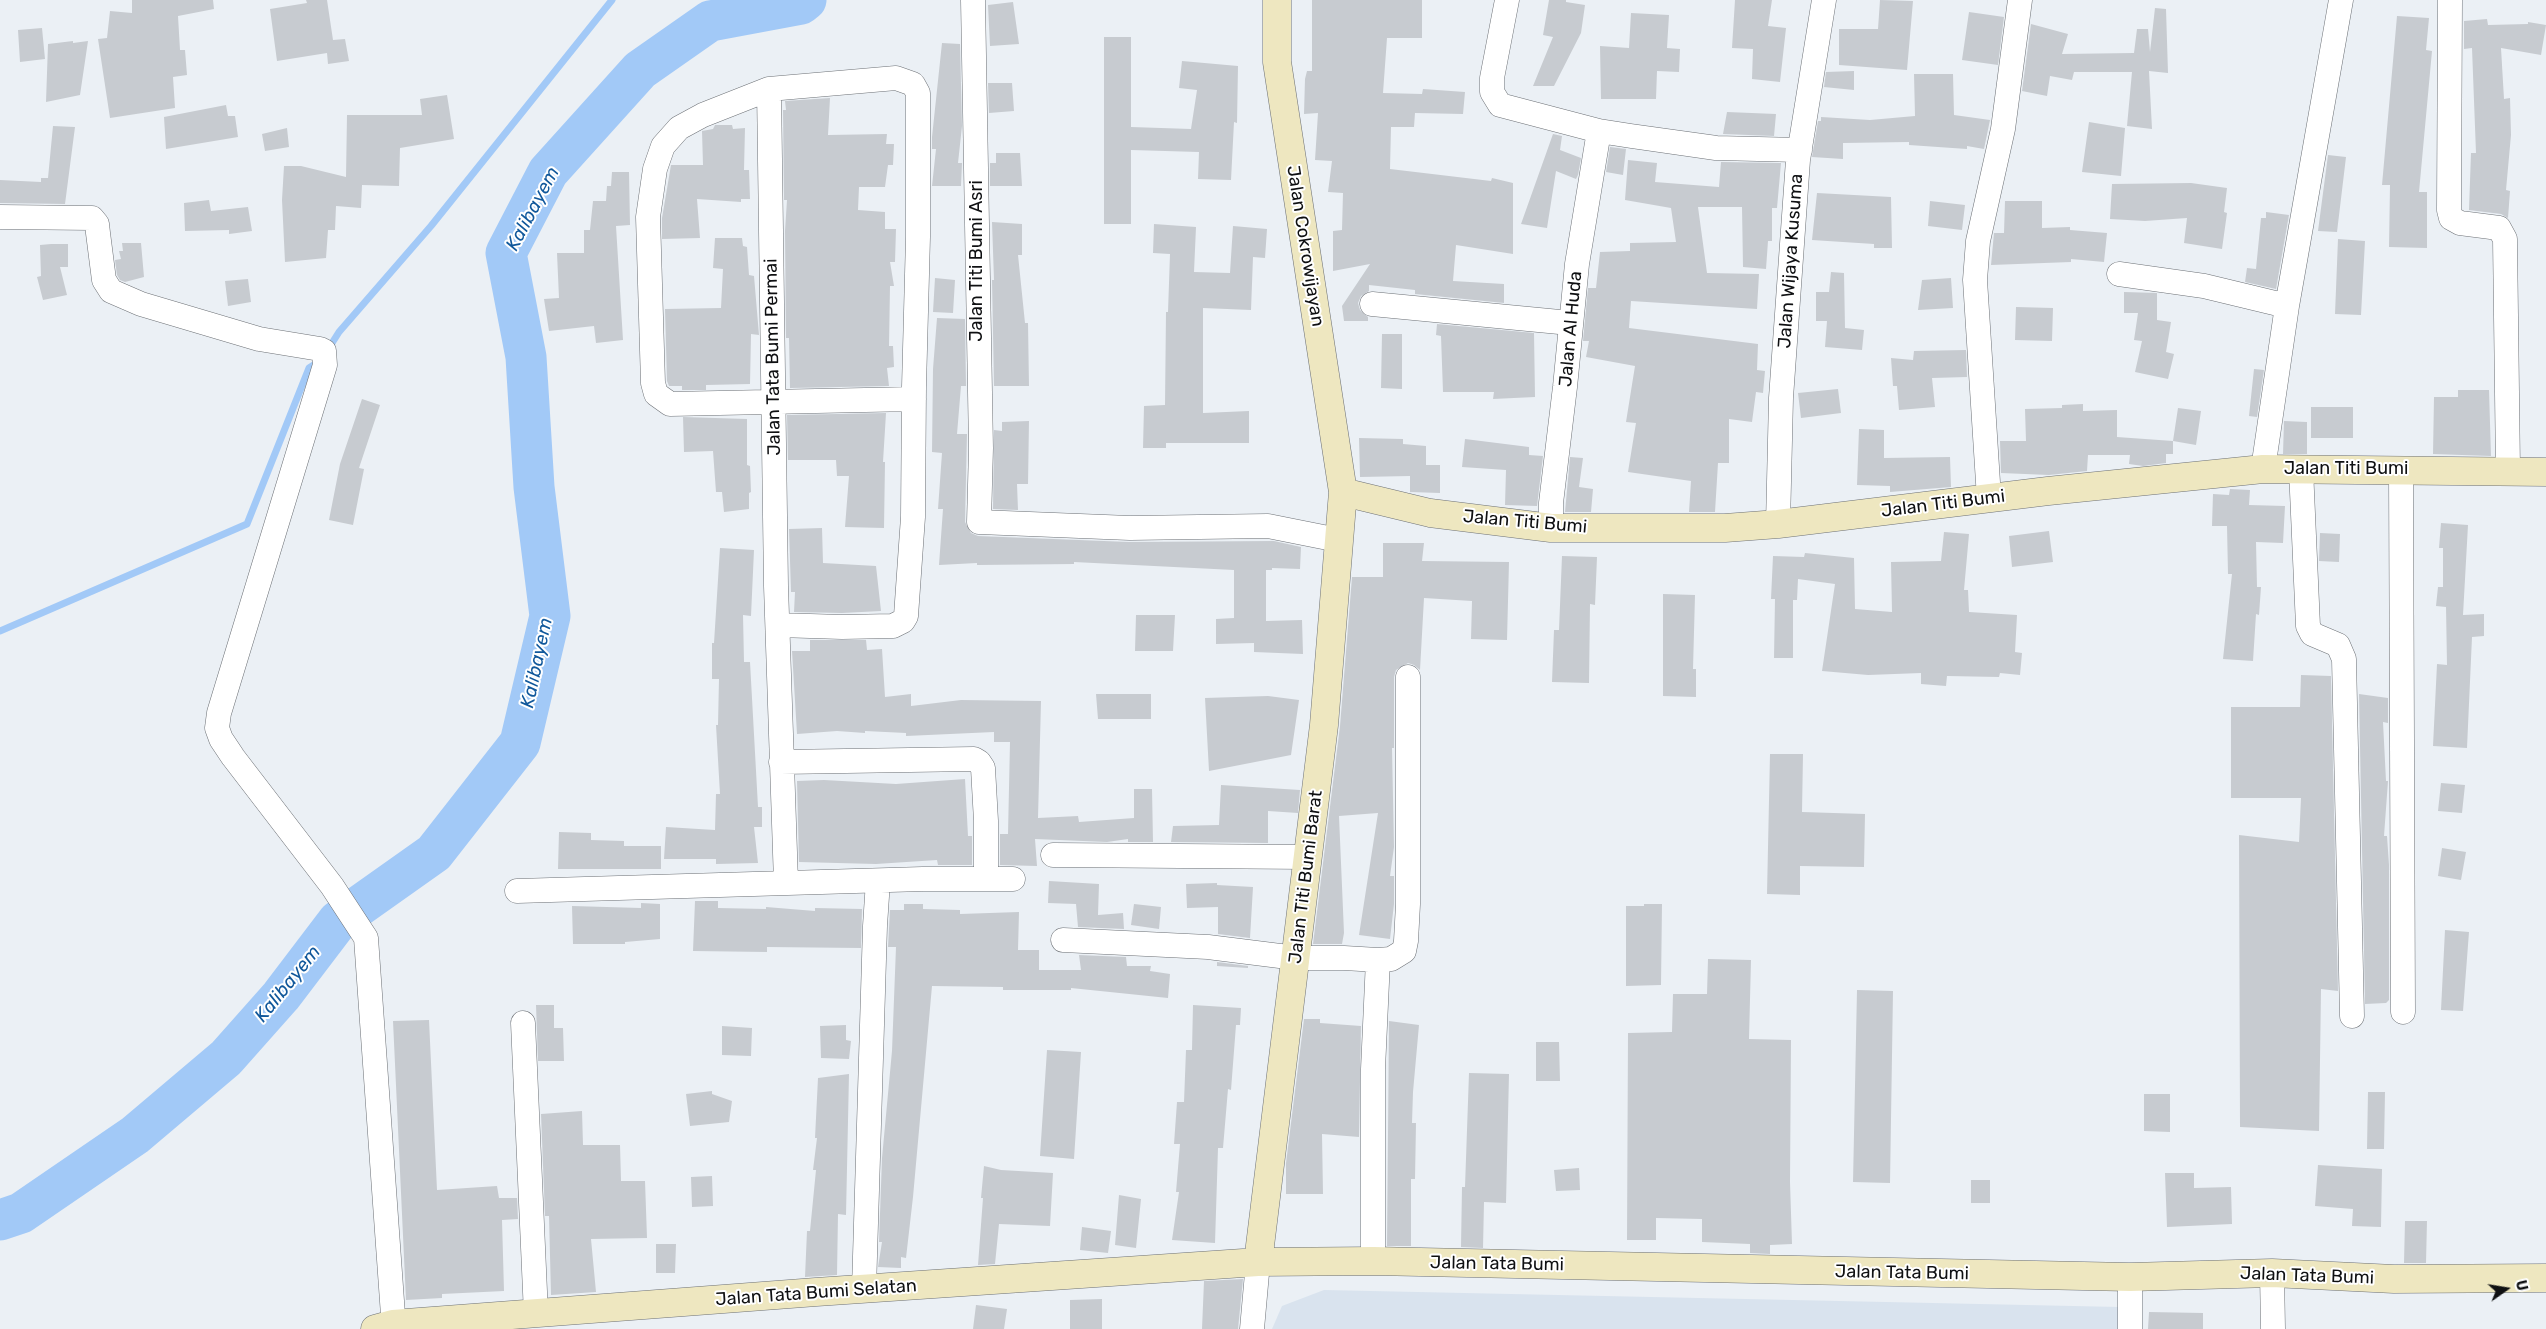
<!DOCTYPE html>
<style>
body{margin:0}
#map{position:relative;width:2546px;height:1329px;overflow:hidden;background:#ebf0f5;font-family:Rubik,sans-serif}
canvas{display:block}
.north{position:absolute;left:2481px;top:1264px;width:50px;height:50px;-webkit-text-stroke:4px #fff;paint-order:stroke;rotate:77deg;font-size:14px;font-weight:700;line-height:20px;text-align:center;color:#0f1012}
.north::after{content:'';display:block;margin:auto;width:18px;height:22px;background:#0f1012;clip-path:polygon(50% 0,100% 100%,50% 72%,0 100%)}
</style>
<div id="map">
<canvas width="2546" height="1329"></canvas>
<div class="north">U</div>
</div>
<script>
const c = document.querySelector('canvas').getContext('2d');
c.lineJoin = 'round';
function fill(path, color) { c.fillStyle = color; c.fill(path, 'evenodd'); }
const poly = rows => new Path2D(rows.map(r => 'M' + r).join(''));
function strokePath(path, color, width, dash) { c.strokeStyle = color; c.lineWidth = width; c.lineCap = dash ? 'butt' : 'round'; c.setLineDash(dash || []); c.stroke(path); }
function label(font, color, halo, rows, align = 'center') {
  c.font = font + ' Rubik,sans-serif'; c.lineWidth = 4; c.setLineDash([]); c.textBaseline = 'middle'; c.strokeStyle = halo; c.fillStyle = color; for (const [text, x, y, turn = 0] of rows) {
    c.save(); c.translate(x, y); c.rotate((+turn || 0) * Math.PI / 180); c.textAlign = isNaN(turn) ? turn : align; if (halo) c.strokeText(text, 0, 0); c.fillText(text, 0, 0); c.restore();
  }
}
fill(poly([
 [1324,1290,2120,1307,2120,1329,1272,1329,1282,1306]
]), '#d9e3ee');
strokePath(poly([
 [327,351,339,332,431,226,612,0],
 [0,631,247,524,309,368,320,361]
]), '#a2c9f7', 7);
strokePath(poly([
 [0,1220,21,1213,135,1135,226,1058,281,996,338,921,434,853,520,743,550,616,534,487,526,357,506,253,548,172,640,70,710,21,801,4,806,0]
]), '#a2c9f7', 41);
fill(poly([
 [132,0,213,0,214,9,178,16,180,50,185,50,187,75,173,77,175,108,110,118,98,39,107,38,110,11,132,13],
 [306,0,327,0,333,40,345,39,349,61,328,64,327,53,277,61,270,9,307,3],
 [1312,0,1422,0,1422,38,1387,38,1383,93,1422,94,1423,89,1465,92,1463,114,1415,113,1414,127,1391,127,1390,169,1491,181,1492,178,1513,183,1513,254,1456,245,1453,281,1504,284,1504,303,1415,294,1415,290,1369,285,1369,291,1361,296,1358,303,1360,310,1368,317,1368,321,1344,321,1342,306,1370,264,1333,271,1333,231,1342,230,1343,193,1328,192,1332,161,1315,160,1318,113,1304,114,1305,79,1307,71,1312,71],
 [1549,0,1566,0,1566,2,1585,5,1581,33,1554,86,1533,86,1553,37,1543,35],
 [1735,0,1772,0,1768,26,1786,28,1780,82,1752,79,1753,49,1732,48],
 [1880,0,1913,1,1907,70,1839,65,1839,29,1878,29],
 [1013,2,1019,44,990,46,988,5],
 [2155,8,2166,9,2168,73,2149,71,2152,129,2127,126,2132,72,2074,72,2072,80,2050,76,2047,96,2022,91,2031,24,2068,34,2062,54,2134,53,2137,29,2148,29,2150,52],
 [1969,12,2004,17,1998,65,1962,60],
 [1631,13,1669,15,1667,48,1680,49,1679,72,1657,71,1656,99,1601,99,1600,46,1629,48],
 [2397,16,2429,18,2426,50,2432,51,2419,192,2427,192,2427,248,2389,247,2390,185,2382,185],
 [2487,19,2488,25,2528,24,2528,22,2546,25,2541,55,2501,48,2504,99,2510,98,2511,135,2506,190,2510,191,2508,218,2501,214,2469,210,2471,153,2476,153,2472,48,2464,49,2464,21],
 [42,28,45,59,20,62,18,30],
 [1104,37,1131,37,1131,127,1191,129,1197,90,1179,88,1182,61,1238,66,1237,123,1234,122,1231,180,1198,179,1199,152,1131,150,1131,224,1104,224],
 [73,41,73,43,88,41,80,95,46,102,48,44],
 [942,43,960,44,962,126,958,163,962,163,961,186,932,186,936,149,932,149,932,137],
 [1854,71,1854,90,1824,87,1826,72],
 [1914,74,1953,74,1954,115,1990,120,1984,149,1967,146,1967,149,1909,145,1909,142,1843,143,1843,159,1812,157,1818,121,1821,121,1821,117,1870,120,1915,116],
 [988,83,1012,83,1014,111,989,113],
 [447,95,454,139,400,148,399,186,362,185,361,208,336,206,335,230,328,230,326,258,285,262,282,200,284,166,301,166,346,177,347,115,422,115,420,99],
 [830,98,828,135,887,134,886,144,894,144,893,165,888,165,885,187,859,187,858,210,885,212,885,229,896,229,895,262,890,262,894,286,890,286,889,346,893,346,894,367,887,368,889,386,790,388,789,338,786,338,785,231,787,200,784,200,783,110,786,110,785,101],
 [226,105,228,116,235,116,238,137,166,149,164,117],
 [1727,112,1776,114,1774,136,1723,134],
 [2089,122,2125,128,2121,176,2082,172],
 [715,125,732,125,733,129,745,128,744,170,749,170,750,199,741,199,741,202,697,199,700,238,662,239,662,218,671,165,703,165,702,131,713,129],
 [53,126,75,127,65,204,0,203,0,180,41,182,41,178,48,178],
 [287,128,289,147,265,151,262,134],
 [1553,134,1562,136,1560,150,1581,158,1578,175,1576,179,1556,171,1547,228,1521,224],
 [1610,147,1626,149,1623,175,1606,172],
 [996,153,1020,153,1022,186,990,186,990,163,996,163],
 [2328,155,2346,157,2337,232,2318,231],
 [1628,160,1657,163,1655,182,1719,187,1721,162,1781,163,1777,208,1772,208,1772,241,1768,241,1766,269,1743,267,1742,207,1698,207,1707,273,1759,274,1757,309,1631,301,1629,328,1758,344,1757,370,1765,371,1763,393,1756,392,1752,422,1729,419,1729,463,1718,463,1715,512,1689,512,1691,481,1628,472,1636,423,1626,422,1635,366,1586,357,1589,341,1583,341,1588,288,1596,288,1600,252,1630,251,1630,243,1676,242,1671,208,1625,200],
 [612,172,629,172,630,225,616,226,623,340,596,343,594,326,549,331,544,299,559,298,557,253,584,253,584,230,590,230,593,201,606,201,607,186,611,186],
 [2191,183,2227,188,2224,212,2227,213,2222,249,2184,243,2187,218,2145,221,2110,219,2112,184],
 [1817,193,1891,197,1892,248,1874,248,1874,244,1812,240],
 [209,200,211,211,248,207,252,231,229,234,229,230,185,231,184,203],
 [1930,201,1965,205,1962,230,1928,226],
 [2005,201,2042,201,2042,228,2070,227,2070,230,2107,233,2104,262,2071,259,2071,262,1991,265,1994,233,2004,233],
 [2266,212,2289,215,2276,289,2245,282,2247,268,2256,269,2261,218,2266,218],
 [992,222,1022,224,1022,255,1018,255,1025,323,1028,323,1029,386,994,386,992,280,994,280],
 [1154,224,1196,227,1194,272,1230,273,1233,226,1267,229,1265,258,1253,257,1251,310,1203,308,1203,413,1249,411,1249,443,1166,443,1166,448,1143,448,1144,406,1165,405,1166,312,1168,312,1170,254,1153,253],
 [715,238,742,238,743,246,747,247,749,275,754,276,759,335,751,334,750,384,706,385,706,390,682,390,682,386,669,386,667,381,665,309,721,308,723,269,713,268],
 [2338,239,2365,241,2361,315,2335,314],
 [122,243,141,243,144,277,125,282,120,280,117,275,115,260,121,259,119,251,123,251],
 [51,244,68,244,68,267,60,267,67,295,43,300,37,277,41,276,40,245],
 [1831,272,1844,273,1845,328,1864,330,1862,350,1825,347,1827,321,1816,321,1816,292,1829,292],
 [935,278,955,280,953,313,933,312],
 [1951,278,1953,308,1918,310,1922,280],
 [248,279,251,302,228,306,225,281],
 [2124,292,2157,293,2157,320,2171,322,2166,352,2174,354,2168,379,2135,372,2142,341,2134,340,2138,313,2124,313],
 [2016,307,2053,308,2052,341,2015,340],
 [937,318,965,319,966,386,961,386,957,434,967,434,965,522,971,533,978,536,1129,542,1274,541,1301,547,1300,569,1272,568,1272,570,1266,570,1266,621,1302,620,1303,654,1254,652,1254,643,1216,644,1216,619,1234,618,1234,570,1074,562,1074,564,977,565,977,563,939,565,943,509,938,509,942,453,932,452,933,369],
 [1437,324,1534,333,1535,397,1493,399,1494,392,1443,392,1441,336,1436,335],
 [1382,334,1402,334,1402,389,1381,388],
 [1966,350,1967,377,1932,378,1935,407,1899,410,1897,386,1893,386,1891,358,1913,360,1914,351],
 [2254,369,2264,370,2257,417,2249,416],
 [1838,389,1841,413,1801,418,1798,393],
 [2458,390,2489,390,2491,456,2433,454,2434,397,2458,397],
 [362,399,380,405,359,468,364,469,353,525,329,520,340,464],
 [2083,404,2083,411,2117,410,2117,437,2173,441,2173,454,2166,454,2166,463,2143,466,2129,464,2130,455,2088,455,2087,471,2049,475,2001,473,2000,441,2026,441,2025,409,2062,408,2062,405],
 [2311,407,2353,407,2353,438,2311,438],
 [2178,408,2201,411,2196,445,2173,441],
 [886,413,883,462,885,462,884,528,845,527,849,476,837,476,836,460,788,460,787,415],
 [683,417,747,419,747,465,750,466,751,492,749,493,749,509,724,512,722,492,716,492,713,451,684,452],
 [1029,421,1028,484,1017,484,1018,510,993,509,994,430,1002,431,1002,422],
 [2284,421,2307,422,2307,454,2283,454],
 [1859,429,1884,430,1884,458,1950,457,1951,487,1890,492,1890,486,1857,485],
 [1359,438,1403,439,1403,444,1426,446,1426,465,1440,465,1440,493,1410,492,1410,476,1360,477],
 [1465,439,1529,447,1529,455,1543,456,1537,506,1505,505,1506,470,1462,467],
 [1570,457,1583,458,1579,487,1593,489,1591,512,1565,512],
 [2230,489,2250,490,2249,505,2285,506,2283,543,2256,542,2257,587,2261,587,2259,615,2256,614,2253,661,2223,659,2232,574,2228,574,2227,526,2212,526,2213,494,2229,495],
 [2441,523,2468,525,2463,615,2484,614,2484,636,2472,637,2467,748,2433,746,2437,664,2447,665,2446,607,2436,606,2438,587,2443,587,2443,548,2439,548],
 [822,528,823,563,876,566,881,611,842,613,794,612,795,592,791,592,789,529],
 [2049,531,2053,562,2012,567,2009,536],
 [1944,532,1969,534,1964,590,1968,590,1969,612,2017,615,2015,652,2022,653,2020,675,2000,673,1999,677,1947,676,1946,686,1921,684,1921,673,1868,675,1822,671,1835,584,1798,579,1797,600,1793,600,1793,658,1774,658,1775,599,1771,599,1773,556,1804,557,1805,553,1854,558,1855,609,1892,612,1891,562,1941,561],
 [2320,533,2340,534,2339,562,2319,561],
 [1383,543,1424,543,1422,561,1509,562,1507,640,1471,639,1472,601,1424,598,1420,670,1414,665,1408,663,1396,670,1394,677,1394,748,1392,748,1394,847,1390,876,1394,876,1394,904,1390,939,1359,935,1378,813,1339,816,1344,933,1342,944,1313,944,1340,726,1352,577,1383,577],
 [720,548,754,550,751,616,743,615,744,662,750,662,758,807,762,807,762,827,754,827,758,863,716,864,716,859,664,859,666,827,715,830,716,794,720,794,716,725,718,725,719,679,712,679,712,643,714,643],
 [1562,556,1597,557,1595,605,1590,604,1589,683,1552,682,1554,630,1559,630],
 [1663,594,1695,595,1693,669,1696,669,1696,697,1663,696],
 [1136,615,1175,615,1173,651,1135,651],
 [810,640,866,640,867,650,882,649,885,697,911,694,911,706,961,700,1041,701,1038,818,1078,816,1079,822,1134,818,1134,789,1152,789,1153,842,1128,842,1128,839,1107,842,1035,839,1037,866,1000,865,1000,834,1008,834,1010,742,994,742,994,732,906,736,906,733,865,731,865,733,837,731,797,734,792,651,810,651],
 [2301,675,2331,676,2338,991,2321,989,2319,1131,2240,1127,2239,835,2299,842,2301,798,2231,798,2231,707,2300,707],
 [1096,694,1151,694,1151,719,1098,719],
 [2359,694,2388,698,2388,723,2383,722,2386,781,2388,781,2384,836,2387,836,2389,865,2389,1000,2386,1003,2365,1004],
 [1268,696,1299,700,1291,755,1209,771,1205,698],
 [1770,754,1803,754,1802,812,1865,814,1864,867,1800,866,1800,895,1767,894],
 [965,779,968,836,972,836,972,865,938,865,937,860,876,864,799,862,797,781,824,780,896,784],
 [2441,783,2465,785,2462,813,2438,811],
 [1221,785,1300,790,1298,813,1268,811,1268,843,1171,842,1173,826,1219,825],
 [559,832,591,833,591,840,624,841,624,846,661,846,661,869,558,869],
 [2442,848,2466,852,2461,880,2438,876],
 [1049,881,1099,884,1098,915,1123,913,1124,929,1078,927,1076,904,1048,903],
 [1217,883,1217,885,1253,887,1250,938,1218,934,1218,907,1187,908,1186,884],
 [695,901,718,901,718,908,766,909,766,907,815,911,815,908,862,909,861,948,767,947,767,952,693,951],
 [641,903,660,904,660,939,625,942,625,944,573,944,572,906,641,908],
 [904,904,923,904,923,909,960,910,960,914,1019,912,1018,950,1039,950,1039,970,1081,970,1079,955,1126,957,1127,966,1151,966,1150,971,1170,974,1168,998,1071,988,1071,990,1003,990,1003,987,932,986,913,1197,906,1258,901,1257,901,1268,878,1267,882,1242,879,1242,882,1158,892,1051,896,947,888,947,890,910,904,910],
 [1134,904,1161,907,1159,929,1131,925],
 [1644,904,1662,904,1661,985,1626,986,1626,906,1644,906],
 [2445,930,2469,932,2463,1011,2441,1010],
 [1708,959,1751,960,1749,1039,1791,1040,1790,1182,1792,1244,1770,1245,1770,1254,1750,1253,1750,1244,1702,1242,1702,1219,1656,1218,1656,1240,1627,1240,1628,1033,1672,1032,1673,994,1707,994],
 [1217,962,1248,966,1248,968,1217,966],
 [1857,990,1893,991,1890,1183,1853,1182],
 [536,1005,554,1005,554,1028,563,1028,564,1061,538,1061],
 [1193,1005,1241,1008,1240,1025,1236,1025,1231,1090,1228,1089,1223,1148,1218,1148,1215,1243,1172,1240,1179,1192,1176,1192,1180,1144,1174,1144,1177,1102,1184,1102,1186,1050,1192,1050],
 [1304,1019,1320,1019,1320,1023,1361,1026,1359,1137,1322,1134,1323,1194,1286,1194,1286,1163],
 [429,1020,437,1190,497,1186,499,1198,517,1198,518,1219,502,1220,504,1291,442,1294,442,1298,406,1300,393,1021],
 [1389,1021,1419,1025,1413,1092,1412,1123,1416,1123,1415,1179,1411,1179,1411,1246,1387,1246],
 [846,1025,846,1040,851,1041,849,1059,821,1058,820,1026],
 [722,1026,752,1028,751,1056,722,1055],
 [1536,1042,1559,1042,1560,1081,1536,1081],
 [1047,1050,1081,1052,1074,1159,1040,1156],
 [1469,1073,1509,1074,1506,1203,1484,1202,1483,1248,1461,1247,1462,1187,1465,1187],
 [849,1074,846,1215,838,1214,837,1275,805,1277,807,1231,810,1231,816,1170,813,1170,817,1138,815,1138,818,1078],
 [712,1091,712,1094,732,1101,729,1122,690,1126,686,1094],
 [2368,1092,2385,1092,2384,1149,2367,1149],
 [2144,1094,2170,1094,2170,1132,2144,1131],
 [582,1111,583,1145,620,1145,621,1181,645,1181,647,1238,591,1239,596,1292,551,1295,549,1216,545,1216,541,1114],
 [2318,1165,2382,1169,2381,1227,2352,1226,2353,1209,2315,1206],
 [984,1166,1001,1170,1053,1173,1050,1226,999,1224,995,1264,978,1265,983,1198,981,1198],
 [1579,1168,1580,1190,1556,1191,1554,1170],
 [2165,1173,2194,1173,2194,1188,2231,1187,2232,1224,2167,1227],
 [712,1176,713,1206,692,1207,691,1177],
 [1971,1180,1990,1180,1990,1203,1971,1203],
 [1119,1195,1141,1199,1136,1248,1115,1245],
 [2405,1221,2427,1221,2426,1263,2404,1263],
 [1082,1227,1111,1231,1108,1253,1080,1250],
 [656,1244,676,1244,675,1273,656,1273],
 [1243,1279,1238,1329,1202,1329,1204,1281],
 [1102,1299,1102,1329,1070,1329,1070,1300],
 [976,1305,1007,1309,1004,1329,973,1329],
 [2149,1312,2203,1313,2203,1329,2148,1329]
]), '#c7cbd0');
const street = poly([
 [973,0,981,448,979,522,1130,528,1268,526,1338,540],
 [1507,0,1492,78,1492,92,1500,105,1599,131,1631,136,1716,148,1800,150],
 [2450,0,2449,210,2451,218,2460,223,2499,228,2505,239,2508,470],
 [769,89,776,586,786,882],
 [0,217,92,218,97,224,98,233,104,280,111,291,141,304,259,339,320,349,324,351,325,365,219,713,217,728,221,739,233,757,332,886,366,938,394,1329],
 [2119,274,2204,286,2287,306],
 [1372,304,1570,323],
 [2263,469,2287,306,2341,0],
 [2301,469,2308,626,2312,634,2338,645,2344,659,2352,1016],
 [2401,470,2403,1012],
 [1989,498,1975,280,1978,241,2003,129,2020,0],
 [1778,524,1781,398,1798,160,1824,0],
 [1551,528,1551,503,1565,387,1577,264,1599,131],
 [778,625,842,627,893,626,903,621,906,616,913,517,914,387,918,237,918,93,913,84,896,78,769,89,703,115,679,128,663,146,655,169,648,217,653,383,656,394,670,404,914,399],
 [1053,855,1308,857],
 [986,879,1013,879],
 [517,891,923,879,986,879,986,821,983,768,979,762,974,759,781,762],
 [1063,940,1208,947,1296,958,1344,958,1378,960,1391,959,1404,951,1406,941,1408,904,1408,677],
 [523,1023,536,1314],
 [1373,1261,1373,1069,1378,960],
 [2272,1273,2273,1329],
 [864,1289,875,926,878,881],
 [1252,1329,1258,1262],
 [2130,1329,2130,1277]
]);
const secondary = poly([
 [1343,492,1430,513,1551,528,1725,528,1778,524,2048,491,2263,469,2546,472],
 [1258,1262,1324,725,1343,492,1277,62,1277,0],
 [375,1329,393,1324,816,1292,1258,1262,1373,1261,2130,1277,2272,1273,2394,1279,2546,1278]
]);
strokePath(street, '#6d7176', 25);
strokePath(secondary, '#6d7176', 29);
strokePath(street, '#fff', 24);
strokePath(secondary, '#eee7c0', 28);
label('18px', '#0f1012', '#fff', [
 ["Jalan Cokrowijayan",1305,246,81],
 ["Jalan Titi Bumi Asri",977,261,-90],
 ["Jalan Wijaya Kusuma",1791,261,-86],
 ["Jalan Al Huda",1571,329,-85],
 ["Jalan Tata Bumi Permai",773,357,-91],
 ["Jalan Titi Bumi",2346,469],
 ["Jalan Titi Bumi",1943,504,-7],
 ["Jalan Titi Bumi",1525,522,5],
 ["Jalan Titi Bumi Barat",1306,877,-83],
 ["Jalan Tata Bumi",1497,1264,1],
 ["Jalan Tata Bumi",1902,1273,1],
 ["Jalan Tata Bumi",2307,1276,2],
 ["Jalan Tata Bumi Selatan",816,1293,-4]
]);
label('italic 19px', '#11589b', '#fff', [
 ["Kalibayem",533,209,-62],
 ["Kalibayem",537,663,-78],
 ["Kalibayem",288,984,-51]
]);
</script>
